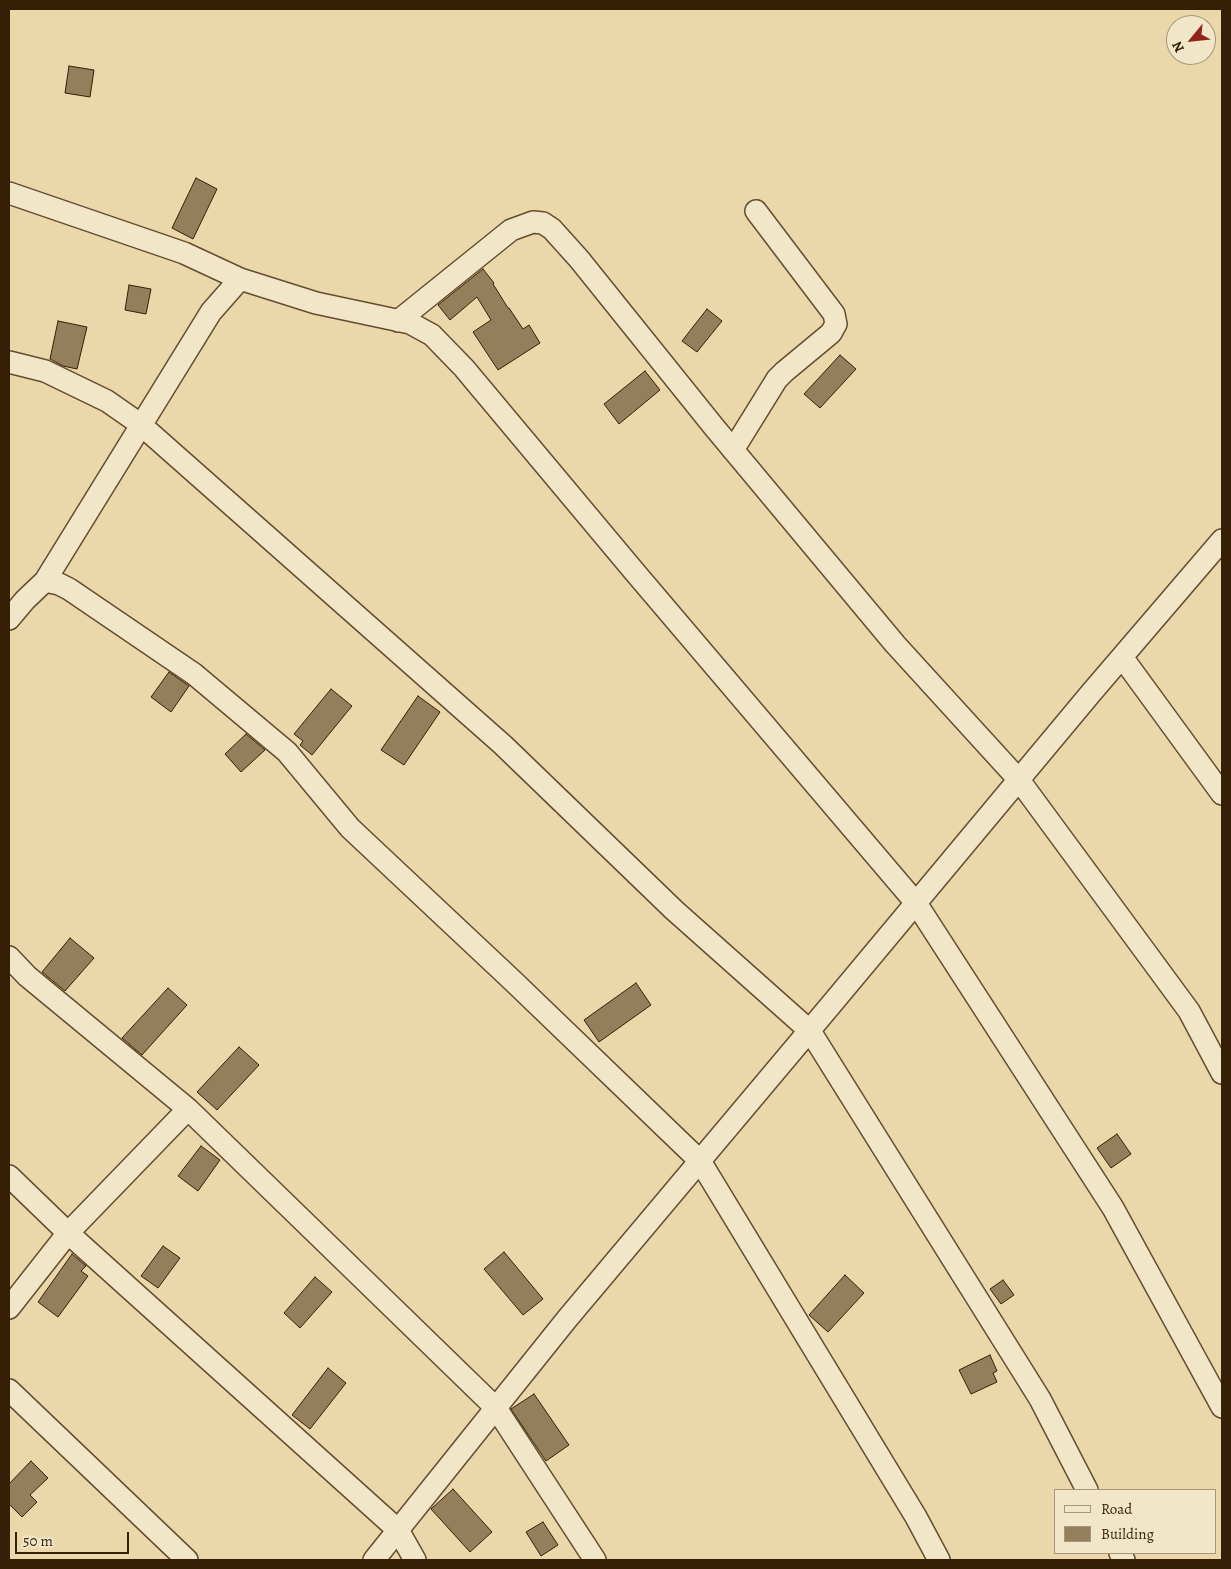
<!DOCTYPE html>
<style>
body{margin:0}
#map{position:relative;width:1231px;height:1569px;overflow:hidden;background:#ead8aa;font-family:Alegreya,serif}
canvas{display:block}
.frame{position:absolute;inset:0;border:10px solid #371e07;pointer-events:none}
.legend{position:absolute;left:1054px;top:1489px;width:162px;height:65px;box-sizing:border-box;background:#f1e6c8;border:1px solid #a7967b;margin:0;padding:6px 9px;list-style:none;font-size:15px;color:#371e07}
.legend li{display:flex;align-items:center;gap:10px;height:25px}
.legend b{width:25px;border:1px solid #a7967b}
.north{position:absolute;left:1166px;top:15px;width:50px;height:50px;box-sizing:border-box;background:#f1e6c8;border:1px solid #a7967b;border-radius:50%;rotate:242deg;font-size:14px;font-weight:700;line-height:20px;text-align:center;color:#371e07}
.north::after{content:'';display:block;margin:auto;width:18px;height:22px;background:#8f2418;clip-path:polygon(50% 0,100% 100%,50% 72%,0 100%)}
.scale{position:absolute;left:15px;top:1532px;width:114px;height:22px;box-sizing:border-box;border:2px solid #371e07;border-top:0;padding-left:6px;font-size:15px;line-height:18px;white-space:nowrap;color:#371e07;-webkit-text-stroke:4px #f1e6c8;paint-order:stroke}
</style>
<div id="map">
<canvas width="1231" height="1569"></canvas>
<div class="frame"></div>
<ul class="legend">
<li><b style="height:6px;background:#f1e6c8"></b>Road</li>
<li><b style="height:14px;background:#947f5c"></b>Building</li>
</ul>
<div class="north">N</div>
<div class="scale">50 m</div>
</div>
<script>
const c = document.querySelector('canvas').getContext('2d');
c.lineJoin = 'round';
function fill(path, color) { c.fillStyle = color; c.fill(path, 'evenodd'); }
const poly = rows => new Path2D(rows.map(r => 'M' + r).join(''));
function strokePath(path, color, width, dash) { c.strokeStyle = color; c.lineWidth = width; c.lineCap = dash ? 'butt' : 'round'; c.setLineDash(dash || []); c.stroke(path); }
const building = poly([
 [69,66,94,70,90,97,65,93,69,66],
 [196,178,217,189,193,239,172,228,196,178],
 [483,269,494,283,493,284,508,308,509,308,523,329,529,325,540,343,498,370,473,332,491,320,477,297,450,320,438,305,483,269],
 [129,285,151,289,146,314,125,310,129,285],
 [707,309,722,321,697,352,682,341,707,309],
 [58,321,87,327,77,369,63,366,50,359,58,321],
 [840,355,856,369,820,408,804,394,840,355],
 [645,371,660,390,619,424,604,404,645,371],
 [169,672,189,686,171,712,151,697,169,672],
 [331,689,352,706,312,755,300,745,303,741,294,734,331,689],
 [418,696,440,712,404,765,381,750,418,696],
 [246,734,265,750,241,772,225,754,246,734],
 [70,938,94,958,65,991,42,972,70,938],
 [636,983,651,1005,599,1042,584,1020,636,983],
 [168,988,187,1005,142,1055,122,1038,168,988],
 [239,1047,259,1065,217,1110,197,1092,239,1047],
 [1117,1134,1131,1154,1111,1168,1097,1148,1117,1134],
 [201,1146,220,1160,198,1191,178,1176,201,1146],
 [163,1246,180,1258,158,1288,141,1276,163,1246],
 [504,1252,543,1299,523,1315,484,1269,504,1252],
 [72,1254,86,1266,81,1271,88,1276,58,1317,38,1302,72,1254],
 [845,1275,864,1293,828,1332,809,1315,845,1275],
 [315,1277,332,1292,300,1328,284,1313,315,1277],
 [1003,1280,1014,1295,1001,1304,990,1289,1003,1280],
 [990,1355,997,1371,993,1373,997,1382,971,1394,959,1370,990,1355],
 [328,1368,346,1383,310,1429,292,1415,328,1368],
 [534,1394,569,1445,546,1461,511,1409,534,1394],
 [31,1461,48,1478,30,1495,37,1502,22,1517,9,1504,9,1484,31,1461],
 [453,1489,492,1532,470,1552,431,1509,453,1489],
 [543,1522,558,1545,541,1556,526,1532,543,1522]
]);
fill(building, '#947f5c');
strokePath(building, '#371e07', 1);
const minor = poly([
 [9,193,184,253,240,279],
 [398,321,511,230,533,222,543,223,552,229,579,259,714,427,895,644,1019,780,1189,1011,1222,1073],
 [9,362,45,371,107,401,140,424,503,745,674,910,810,1031,1040,1399,1087,1490],
 [733,450,777,379,784,372,831,333,836,324,834,314,756,211],
 [45,581,211,312,240,279,316,303,410,323,432,335,464,368,633,570,916,903,1113,1208,1222,1407],
 [9,619,25,600,45,581,59,584,69,589,194,674,287,752,350,828,513,981,700,1161,916,1517,939,1560],
 [1122,657,1222,794],
 [9,957,27,976,188,1109,496,1408,595,1560],
 [9,1176,68,1233,398,1530,415,1560],
 [9,1308,68,1233,188,1109],
 [9,1390,187,1560],
 [1120,1553,1124,1560],
 [374,1560,567,1319,830,1006,1091,693,1222,540]
]);
strokePath(minor, '#644c30', 24);
strokePath(minor, '#f1e6c8', 21);
</script>
